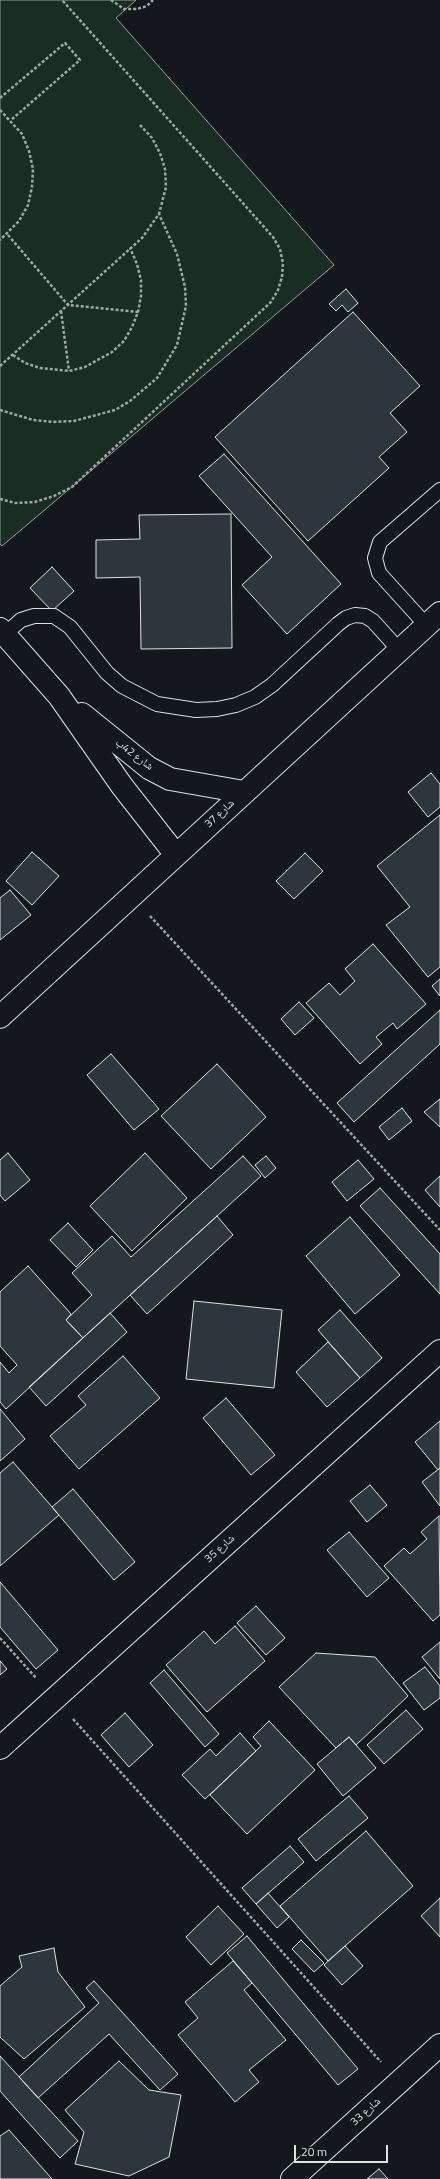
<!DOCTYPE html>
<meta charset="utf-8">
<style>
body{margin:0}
#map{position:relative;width:440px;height:2179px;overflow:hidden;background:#14181c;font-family:"Titillium Web",sans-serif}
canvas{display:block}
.scale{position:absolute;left:294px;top:2145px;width:94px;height:18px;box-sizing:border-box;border:2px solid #d8e6dc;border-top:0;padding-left:5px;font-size:12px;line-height:14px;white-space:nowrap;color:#d8e6dc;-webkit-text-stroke:3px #14181c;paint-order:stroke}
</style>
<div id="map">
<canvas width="440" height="2179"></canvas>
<div class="scale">20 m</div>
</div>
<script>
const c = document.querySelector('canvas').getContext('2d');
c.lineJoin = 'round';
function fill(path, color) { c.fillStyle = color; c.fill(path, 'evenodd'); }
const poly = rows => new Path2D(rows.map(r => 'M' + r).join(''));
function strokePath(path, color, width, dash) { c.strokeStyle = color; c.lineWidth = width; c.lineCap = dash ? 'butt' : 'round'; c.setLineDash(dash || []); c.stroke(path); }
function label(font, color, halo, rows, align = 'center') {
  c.font = font + ' "Titillium Web","Noto Naskh Arabic",sans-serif'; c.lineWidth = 3; c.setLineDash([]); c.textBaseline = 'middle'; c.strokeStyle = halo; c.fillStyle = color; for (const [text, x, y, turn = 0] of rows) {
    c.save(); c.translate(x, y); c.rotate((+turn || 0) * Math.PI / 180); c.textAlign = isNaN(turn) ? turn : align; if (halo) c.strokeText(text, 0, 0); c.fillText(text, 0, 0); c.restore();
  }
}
const green = poly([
 [0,0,136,0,116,18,334,265,2,546,0,544,0,0]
]);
fill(green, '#1a2d24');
strokePath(green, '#939e99', 1);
const building = poly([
 [346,289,358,303,348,312,342,305,336,311,329,304,346,289],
 [353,312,420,386,390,413,407,432,379,457,389,468,308,541,215,437,353,312],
 [224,454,341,584,287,634,242,585,272,557,199,476,224,454],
 [231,514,232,648,141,649,140,577,96,578,96,540,140,539,139,515,231,514],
 [52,567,74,591,52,611,30,588,52,567],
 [431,773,440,784,440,807,428,817,408,792,431,773],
 [440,815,440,967,428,977,386,925,410,907,377,866,440,815],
 [32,852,59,876,32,905,6,881,32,852],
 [305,853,323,871,294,899,276,881,305,853],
 [10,890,31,915,0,940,0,898,10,890],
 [373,944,426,1004,397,1029,393,1023,376,1037,382,1044,360,1064,306,1003,329,983,340,995,355,981,345,969,373,944],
 [440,979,440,996,432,986,440,979],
 [299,1002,314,1018,295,1035,281,1019,299,1002],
 [440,1010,440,1044,354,1122,337,1103,440,1010],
 [111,1054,159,1109,134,1130,87,1075,111,1054],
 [217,1064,266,1117,211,1169,161,1116,217,1064],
 [440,1099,440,1127,424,1112,440,1099],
 [402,1108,412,1121,389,1140,379,1127,402,1108],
 [8,1153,30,1180,5,1201,0,1195,0,1160,8,1153],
 [145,1153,187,1198,132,1251,90,1206,145,1153],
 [243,1156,261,1176,83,1338,66,1320,92,1295,72,1273,112,1236,131,1257,243,1156],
 [266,1156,276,1168,265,1178,255,1165,266,1156],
 [358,1160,374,1179,347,1201,332,1182,358,1160],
 [440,1176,440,1207,425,1190,440,1176],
 [380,1188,440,1254,440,1294,360,1206,380,1188],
 [217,1216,233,1235,147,1314,130,1295,217,1216],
 [350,1217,400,1275,355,1314,306,1256,350,1217],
 [68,1223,93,1250,76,1267,50,1240,68,1223],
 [28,1266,71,1314,66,1320,83,1338,6,1409,0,1402,0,1362,9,1373,17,1365,0,1346,0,1292,28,1266],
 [194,1301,282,1310,274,1388,186,1379,194,1301],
 [340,1310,382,1358,360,1378,318,1330,340,1310],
 [110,1313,127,1332,46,1406,29,1387,110,1313],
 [328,1342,360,1378,327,1407,296,1372,328,1342],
 [123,1356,160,1398,79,1469,50,1436,86,1405,78,1396,123,1356],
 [226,1398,275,1455,251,1475,203,1418,226,1398],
 [0,1409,25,1439,0,1461,0,1409],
 [440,1421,440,1468,438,1470,415,1442,440,1421],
 [13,1462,59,1515,0,1566,0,1473,13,1462],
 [440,1468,440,1506,422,1482,440,1468],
 [370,1485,387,1505,367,1522,350,1501,370,1485],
 [73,1489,135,1562,114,1580,52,1507,73,1489],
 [439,1516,440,1615,433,1621,384,1566,404,1548,410,1554,427,1539,421,1532,439,1516],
 [349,1532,389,1578,367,1597,327,1550,349,1532],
 [0,1582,58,1650,36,1669,0,1627,0,1582],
 [256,1606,285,1638,266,1655,237,1623,256,1606],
 [235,1626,265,1661,207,1712,166,1665,204,1631,215,1644,235,1626],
 [440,1642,440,1679,422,1657,440,1642],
 [316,1653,375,1657,408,1696,356,1745,349,1737,336,1748,279,1687,316,1653],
 [0,1661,7,1669,0,1675,0,1661],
 [425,1667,440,1686,440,1698,424,1710,403,1683,425,1667],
 [164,1670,219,1734,205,1747,150,1683,164,1670],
 [406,1710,423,1729,384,1764,367,1745,406,1710],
 [125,1713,153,1745,129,1767,101,1735,125,1713],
 [269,1721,315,1770,247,1834,210,1795,261,1746,253,1737,269,1721],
 [240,1733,256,1751,205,1799,182,1775,210,1749,216,1756,240,1733],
 [349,1737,376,1768,343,1796,317,1764,349,1737],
 [349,1796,368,1818,316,1861,298,1839,349,1796],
 [366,1831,413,1886,328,1961,280,1906,366,1831],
 [290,1846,304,1862,256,1904,242,1888,290,1846],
 [268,1893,289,1917,277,1928,256,1904,268,1893],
 [440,1898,440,1937,421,1916,440,1898],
 [218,1906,244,1934,211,1965,186,1937,218,1906],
 [247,1936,358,2069,338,2085,227,1953,247,1936],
 [301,1940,324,1963,314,1972,292,1949,301,1940],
 [345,1946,363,1966,342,1985,324,1965,345,1946],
 [54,1948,58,1972,85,2007,24,2059,0,2037,0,1986,22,1967,19,1956,54,1948],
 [233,1961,252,1983,244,1990,286,2040,249,2070,259,2082,235,2102,178,2035,198,2018,185,2002,233,1961],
 [94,1981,178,2074,160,2090,109,2034,38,2098,19,2077,99,2003,86,1988,94,1981],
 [0,2056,78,2141,60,2158,0,2091,0,2056],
 [119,2061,149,2090,181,2095,169,2157,129,2176,75,2164,84,2132,65,2110,119,2061],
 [9,2130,52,2179,0,2179,0,2136,9,2130],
 [379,2169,388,2179,367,2179,379,2169]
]);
fill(building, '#2c363c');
strokePath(building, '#d8e6dc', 1);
const service = poly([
 [427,626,379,573,375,558,380,542,440,490],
 [5,634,21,620,34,616,54,616,70,627,107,673,122,686,157,704,196,710,217,709,236,705,255,697,272,685,338,624,346,618,355,615,365,616,373,621,400,651]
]);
const minor = poly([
 [0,629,59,696,122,786,176,855],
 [82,714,149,768,170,779,244,792],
 [0,1017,440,613],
 [0,1748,440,1351],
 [292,2179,440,2045]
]);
strokePath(service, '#d8e6dc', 16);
strokePath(minor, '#d8e6dc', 24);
strokePath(poly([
 [111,0,124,9,137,9,147,6,153,0],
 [0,98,65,43,80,60,11,120],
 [0,110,22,134,29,151,33,169,32,187,28,205,19,221,0,240],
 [8,235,68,305,138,312],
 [61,311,69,371],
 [13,355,25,363,40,368,69,371,85,367,112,352,124,341,132,327,138,312,141,296,141,280,137,264,130,248],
 [0,366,142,238,159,214,166,187,165,169,160,153,152,138,140,125],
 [0,410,33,420,53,422,74,421,115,410,130,401,157,378,177,345,186,306,185,287,177,254,159,214],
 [0,499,15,503,35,502,54,496,72,487,271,302,278,290,282,277,283,263,280,249,273,237,62,0],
 [150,916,440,1230],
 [0,1638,36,1678],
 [73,1719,381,2062]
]), '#9da8a2', 2.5, [3, 2]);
strokePath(service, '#14181c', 14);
strokePath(minor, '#14181c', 22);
label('11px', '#d8e6dc', '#14181c', [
 ["شارع 42ب",134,755,37],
 ["شارع 37",220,814,-43],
 ["شارع 35",220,1549,-42],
 ["شارع 33",366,2112,-42]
]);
</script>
